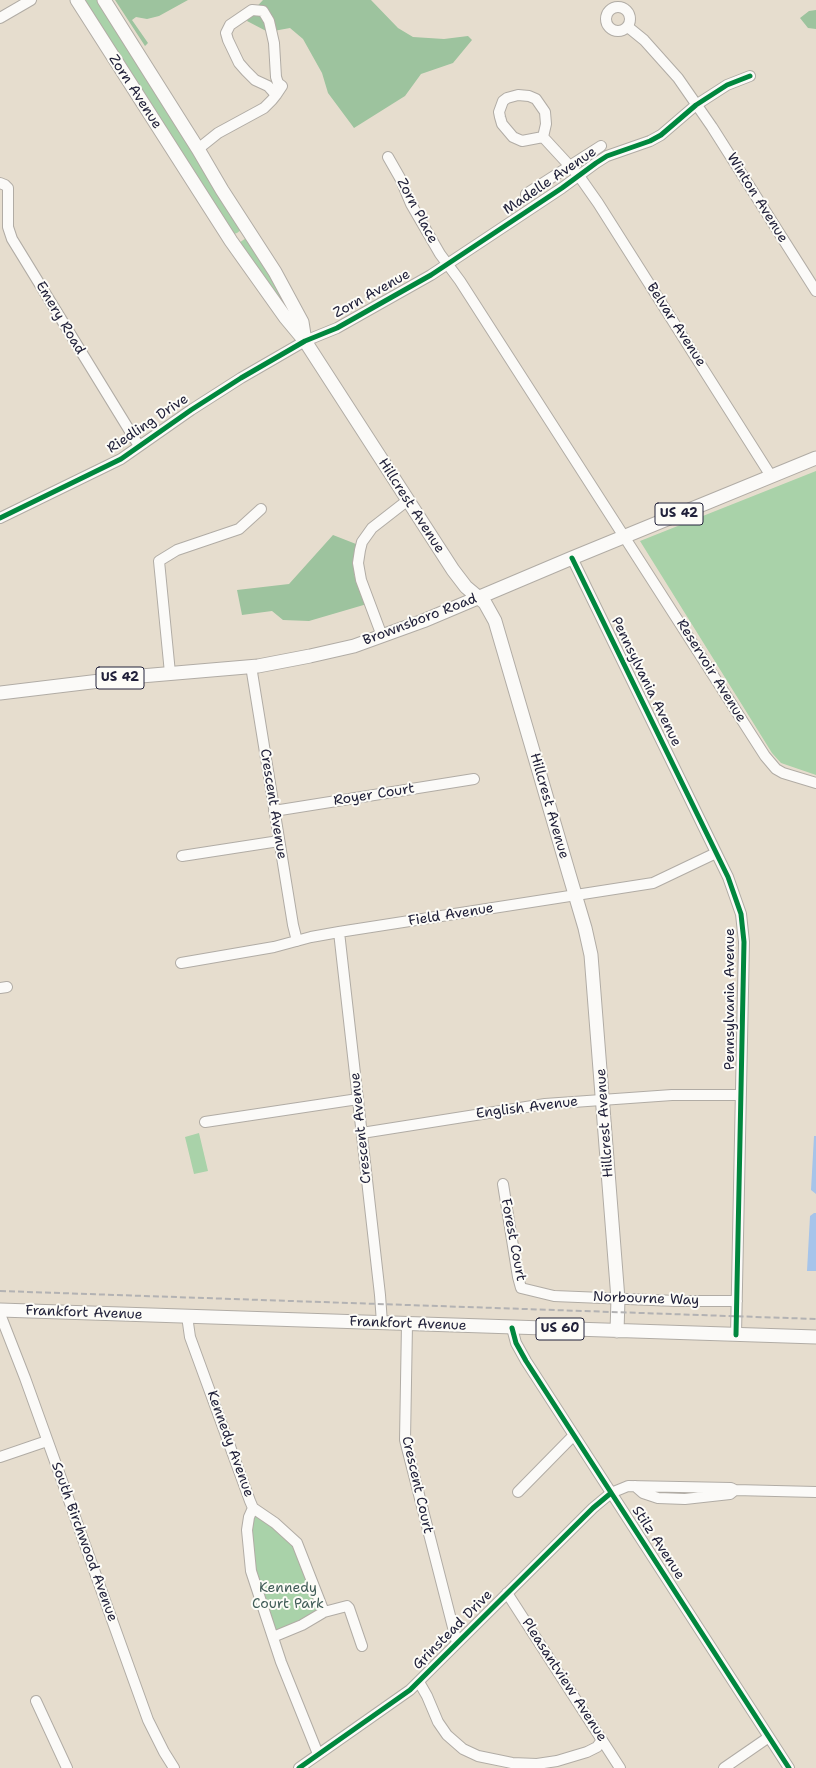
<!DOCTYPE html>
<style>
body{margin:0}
canvas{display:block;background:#e6ddce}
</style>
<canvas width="816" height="1768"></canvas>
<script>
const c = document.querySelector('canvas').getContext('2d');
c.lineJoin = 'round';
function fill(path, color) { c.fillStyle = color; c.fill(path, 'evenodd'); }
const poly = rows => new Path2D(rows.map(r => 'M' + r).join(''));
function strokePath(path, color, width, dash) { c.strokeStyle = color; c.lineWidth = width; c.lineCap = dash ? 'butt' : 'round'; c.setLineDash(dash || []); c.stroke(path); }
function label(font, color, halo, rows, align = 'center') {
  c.font = font + ' "Shantell Sans",sans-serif'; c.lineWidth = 4; c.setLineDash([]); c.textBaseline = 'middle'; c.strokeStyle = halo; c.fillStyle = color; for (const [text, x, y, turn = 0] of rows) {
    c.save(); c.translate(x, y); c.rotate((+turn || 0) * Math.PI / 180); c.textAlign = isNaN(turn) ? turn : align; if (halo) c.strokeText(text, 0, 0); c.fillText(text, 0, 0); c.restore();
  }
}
fill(poly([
 [81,0,99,0,241,230,237,233,234,234],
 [246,238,250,240,299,327,239,243],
 [816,471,816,775,781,763,772,753,640,541],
 [199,1133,208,1171,194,1174,185,1137],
 [252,1510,299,1548,324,1612,273,1637,247,1537]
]), '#a9d2a9');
fill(poly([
 [115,0,188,0,159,16,147,19,136,17,132,20,148,43,145,46],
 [263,0,371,0,398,28,413,37,444,39,468,36,472,40,453,63,421,74,405,96,354,128,328,93,322,73,303,39,290,28,268,32,247,21,249,15],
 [816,10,816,29,808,28,800,18,809,11],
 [333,535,356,544,354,575,367,604,309,621,283,620,272,611,242,615,237,590,289,584]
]), '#9dc39e');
fill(poly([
 [814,1136,816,1136,816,1194,811,1190],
 [814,1213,816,1213,816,1271,807,1271,810,1216]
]), '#a6c4ea');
const minor = poly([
 '606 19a12 12 0 1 1 24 0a12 12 0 1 1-24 0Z',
 [0,18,31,0],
 [628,27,644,40,678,78,712,127,816,291],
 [543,137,546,124,545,112,536,99,529,96,518,95,507,98,503,101,499,112,500,117,502,124,513,137,522,141,543,137,579,176,598,203,771,476],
 [198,149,218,133,264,108,272,100,276,95,282,86,278,83,276,77,274,43,269,21,263,11,252,10,230,25,226,33,228,40,239,63,246,71,255,80,268,86,276,95],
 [388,157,400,178,411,204,440,254,460,281,765,756,776,769,783,773,816,783],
 [0,183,5,185,8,188,8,227,12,239,139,446],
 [526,194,601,146],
 [0,518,121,459,191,410,241,378,305,341,337,328,431,275,562,188,596,163,607,156,650,141,661,135,696,105,727,85,750,76],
 [572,558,728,877,741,914,744,942,736,1335],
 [382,636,361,580,358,563,360,550,362,542,372,528,408,500],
 [251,666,293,925,297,941],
 [170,673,159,561,177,550,239,529,261,509],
 [274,811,474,779],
 [182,856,279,841],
 [339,932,380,1295,382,1323],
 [181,963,274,947,311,937,339,932,653,883,716,853],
 [0,988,7,987],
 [205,1122,358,1099],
 [362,1133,545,1104,672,1095,741,1095],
 [503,1184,518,1277,521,1288,554,1296,676,1301,737,1301],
 [0,1314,25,1378,148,1720,164,1752,174,1768],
 [187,1316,190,1337,250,1501,253,1508,275,1523,297,1543,324,1612],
 [407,1324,405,1440,457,1643],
 [512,1328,516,1343,526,1361,789,1768],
 [0,1457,47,1441],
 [635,1486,643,1493,658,1498,685,1499,730,1494,735,1490],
 [518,1492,574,1435],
 [253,1508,249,1517,247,1530,251,1571,281,1662,318,1754],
 [507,1593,620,1768],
 [273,1637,302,1625,324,1612,347,1606,349,1608,362,1646],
 [419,1682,427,1696,438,1722,447,1735,463,1749,478,1756,512,1763,537,1764,557,1761,587,1752,597,1747,602,1740],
 [36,1701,67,1768],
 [299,1768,410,1690,593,1508,611,1493,628,1486,731,1488,735,1490,816,1492],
 [724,1768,769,1737]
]);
const major = poly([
 [77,0,231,241,285,317,305,341,453,570,466,587,485,603,495,621,569,874,585,928,591,955,618,1299,617,1331],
 [104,0,198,149,222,190,275,272,302,322,305,341],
 [0,693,141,676,258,666,310,656,354,646,423,621,572,558,816,458],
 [0,1310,816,1337]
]);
strokePath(minor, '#b1aca5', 12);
strokePath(major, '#b1aca5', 15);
strokePath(minor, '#fbfaf8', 10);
strokePath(major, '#fbfaf8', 13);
strokePath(poly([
 [0,1291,816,1319]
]), '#b3b2b3', 2, [6, 3]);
strokePath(poly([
 [0,518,121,459,191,410,241,378,305,341,337,328,431,275,562,188,596,163,607,156,650,141,661,135,696,105,727,85,750,76],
 [572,558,728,877,741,914,744,942,736,1335],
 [512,1328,516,1343,526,1361,789,1768],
 [299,1768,410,1690,593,1508,611,1493]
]), '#00873e', 5);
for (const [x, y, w] of [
 [679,514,48],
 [120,678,48],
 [560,1329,48]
]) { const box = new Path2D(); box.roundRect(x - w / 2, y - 11, w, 22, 3); c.fillStyle = '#fdfcf7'; c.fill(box); strokePath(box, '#22223b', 1); }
label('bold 13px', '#22223b', null, [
 ["US 42",679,514],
 ["US 42",120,678],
 ["US 60",560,1329]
]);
label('14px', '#22223b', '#fdfcf7', [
 ["Zorn Avenue",135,92,57],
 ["Madelle Avenue",550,181,-34],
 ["Winton Avenue",757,198,58],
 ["Zorn Place",417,211,62],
 ["Zorn Avenue",372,294,-29],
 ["Emery Road",60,318,59],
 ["Belvar Avenue",676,325,57],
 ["Riedling Drive",148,424,-34],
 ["Hillcrest Avenue",411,506,57],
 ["Brownsboro Road",420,620,-21],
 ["Reservoir Avenue",711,671,58],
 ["Pennsylvania Avenue",646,682,64],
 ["Royer Court",374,795,-9],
 ["Crescent Avenue",273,804,81],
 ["Hillcrest Avenue",549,806,74],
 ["Field Avenue",451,915,-9],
 ["Pennsylvania Avenue",730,999,-90],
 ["English Avenue",527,1108,-7],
 ["Hillcrest Avenue",605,1123,-94],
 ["Crescent Avenue",361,1128,-96],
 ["Forest Court",513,1240,79],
 ["Norbourne Way",646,1299,2],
 ["Frankfort Avenue",84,1313,2],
 ["Frankfort Avenue",408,1324,2],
 ["Kennedy Avenue",230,1444,70],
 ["Crescent Court",417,1485,77],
 ["South Birchwood Avenue",84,1542,70],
 ["Stilz Avenue",658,1543,57],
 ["Grinstead Drive",453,1630,-45],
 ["Pleasantview Avenue",564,1680,57]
]);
label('14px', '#405c57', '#fdfcf7', [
 ["Kennedy",288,1588],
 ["Court Park",288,1604]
]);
</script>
